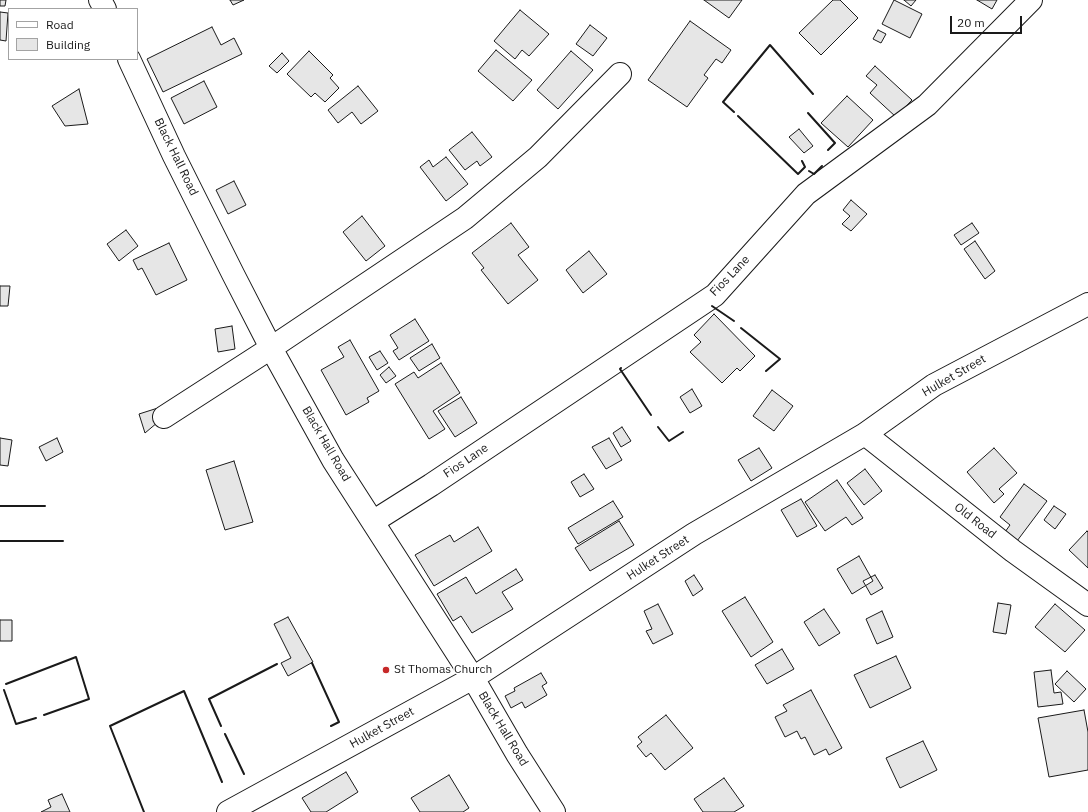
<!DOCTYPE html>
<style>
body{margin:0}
#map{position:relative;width:1088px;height:812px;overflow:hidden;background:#fff;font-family:"IBM Plex Sans",sans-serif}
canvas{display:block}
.legend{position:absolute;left:8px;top:8px;width:130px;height:52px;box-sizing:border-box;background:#fff;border:1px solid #a3a3a3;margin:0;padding:5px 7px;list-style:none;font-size:12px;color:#1a1a1a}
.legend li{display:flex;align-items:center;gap:8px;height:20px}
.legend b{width:20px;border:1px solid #a3a3a3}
.scale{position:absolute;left:950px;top:16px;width:72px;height:18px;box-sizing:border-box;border:2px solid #1a1a1a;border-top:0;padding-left:5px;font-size:12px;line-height:14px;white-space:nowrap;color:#1a1a1a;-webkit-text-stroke:3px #fff;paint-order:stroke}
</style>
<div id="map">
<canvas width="1088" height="812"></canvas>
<ul class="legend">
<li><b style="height:5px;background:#fff"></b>Road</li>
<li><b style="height:11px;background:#e6e6e6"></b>Building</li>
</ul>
<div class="scale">20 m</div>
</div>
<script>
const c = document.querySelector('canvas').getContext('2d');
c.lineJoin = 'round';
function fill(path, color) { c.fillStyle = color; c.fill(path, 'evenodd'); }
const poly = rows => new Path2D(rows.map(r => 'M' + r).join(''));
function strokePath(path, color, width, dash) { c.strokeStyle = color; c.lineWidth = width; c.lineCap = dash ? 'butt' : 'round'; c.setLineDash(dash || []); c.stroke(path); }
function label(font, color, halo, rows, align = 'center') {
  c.font = font + ' "IBM Plex Sans",sans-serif'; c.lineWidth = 3; c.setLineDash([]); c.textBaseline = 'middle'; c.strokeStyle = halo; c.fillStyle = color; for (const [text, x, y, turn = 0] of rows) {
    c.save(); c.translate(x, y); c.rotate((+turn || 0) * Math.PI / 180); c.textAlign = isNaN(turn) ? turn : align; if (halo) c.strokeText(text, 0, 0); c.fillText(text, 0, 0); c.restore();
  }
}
const building = poly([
 [0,0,6,0,5,6,0,6,0,0],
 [230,0,244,0,233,5,230,0],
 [704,0,742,0,729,18,704,0],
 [833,0,840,0,858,18,821,55,799,33,833,0],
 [894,0,922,14,910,38,882,24,894,0],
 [904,0,916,0,911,6,904,0],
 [977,0,997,0,992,9,977,0],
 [520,10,549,34,529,56,522,50,515,59,494,41,520,10],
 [0,12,8,13,6,41,0,40,0,12],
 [690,21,731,50,722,63,716,59,704,75,708,78,687,107,648,80,690,21],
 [590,25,607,38,593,56,576,44,590,25],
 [212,27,221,45,234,38,242,54,163,92,147,59,212,27],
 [878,30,886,34,881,43,873,39,878,30],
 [496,50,532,80,513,101,478,71,496,50],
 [309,51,333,75,330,78,339,88,325,102,315,93,311,97,287,74,309,51],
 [571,51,593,70,558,109,537,90,571,51],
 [282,53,289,61,277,73,269,66,282,53],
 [875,66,912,100,896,117,870,93,877,85,866,76,875,66],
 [204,81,217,107,184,124,171,98,204,81],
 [358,86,378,111,361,124,352,112,338,123,328,110,358,86],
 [79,89,88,124,65,126,52,106,79,89],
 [847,96,873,120,848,147,821,123,847,96],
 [799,129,813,146,804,153,789,137,799,129],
 [472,132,492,157,480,166,477,161,465,170,449,150,472,132],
 [446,157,468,184,446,201,420,167,429,160,433,167,446,157],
 [234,181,246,205,228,214,216,190,234,181],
 [851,200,867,214,851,231,842,224,850,216,843,210,851,200],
 [362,216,385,246,366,261,343,232,362,216],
 [511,223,529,247,518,255,538,280,508,304,481,270,484,268,472,253,511,223],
 [972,223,979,233,961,245,954,235,972,223],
 [126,230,138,246,119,261,107,244,126,230],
 [975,241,995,271,985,279,964,249,975,241],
 [169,243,187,280,156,295,142,268,138,270,133,260,169,243],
 [589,251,607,274,583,293,566,270,589,251],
 [0,286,10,286,8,306,0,306,0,286],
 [714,314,755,356,740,371,737,368,722,383,690,352,701,342,694,335,714,314],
 [415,319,429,341,399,360,393,351,398,348,390,335,415,319],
 [232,326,235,349,218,352,215,329,232,326],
 [350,340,379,391,367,398,369,402,346,415,321,370,344,357,338,347,350,340],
 [432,344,440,358,419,371,410,358,432,344],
 [380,351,388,363,377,370,369,357,380,351],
 [441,363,460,393,433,411,445,429,429,439,395,384,414,372,418,378,441,363],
 [389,367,396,376,386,383,380,375,389,367],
 [692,389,702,406,690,413,680,397,692,389],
 [772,390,793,406,774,431,753,416,772,390],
 [461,397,477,423,455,437,438,411,461,397],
 [161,407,164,417,145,433,139,414,161,407],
 [622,427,631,441,621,447,613,433,622,427],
 [0,438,12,440,8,466,0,465,0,438],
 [57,438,63,452,46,461,39,447,57,438],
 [609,438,622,460,606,469,592,447,609,438],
 [759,448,772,468,751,481,738,460,759,448],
 [994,448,1017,473,999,489,1004,494,994,503,967,472,994,448],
 [234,461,253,522,225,530,206,470,234,461],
 [865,469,882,491,864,505,847,483,865,469],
 [584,474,594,489,580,497,571,482,584,474],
 [837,480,863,518,852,525,846,517,825,531,805,502,837,480],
 [1024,484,1047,501,1017,541,1005,532,1010,525,1000,517,1024,484],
 [801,499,817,526,797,537,781,510,801,499],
 [613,501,623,517,578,544,568,528,613,501],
 [1054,506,1066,514,1055,529,1044,520,1054,506],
 [619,521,634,545,590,571,575,548,619,521],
 [478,527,492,551,434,586,415,555,450,535,454,542,478,527],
 [1087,531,1088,532,1088,568,1069,550,1087,531],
 [859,556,873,581,852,594,837,569,859,556],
 [516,569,523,580,502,592,513,609,472,633,461,616,453,621,437,594,466,577,476,594,516,569],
 [694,575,703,589,693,596,685,581,694,575],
 [875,575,883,588,871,595,863,581,875,575],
 [745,597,773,642,751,657,722,611,745,597],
 [998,603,1011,605,1006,634,993,632,998,603],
 [658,604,673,634,653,644,646,631,652,629,644,611,658,604],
 [1055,604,1085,630,1065,652,1035,627,1055,604],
 [824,609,840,633,819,646,804,622,824,609],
 [882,611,893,637,877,644,866,619,882,611],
 [288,617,313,662,288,676,281,663,291,658,274,624,288,617],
 [0,620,12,620,12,641,0,641,0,620],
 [782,649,794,669,767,684,755,665,782,649],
 [896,656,911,688,870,708,854,675,896,656],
 [1051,670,1054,693,1061,692,1063,704,1038,707,1034,672,1051,670],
 [1067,671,1086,689,1074,702,1055,684,1067,671],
 [541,673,547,683,542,686,547,695,525,708,522,702,511,708,505,696,515,691,514,688,541,673],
 [811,690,842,748,829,755,826,749,814,755,805,737,801,739,797,731,785,737,775,717,787,711,783,705,811,690],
 [1084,710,1088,732,1088,770,1049,777,1038,718,1084,710],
 [666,715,693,748,665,770,651,753,646,757,637,746,642,742,638,737,666,715],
 [923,741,937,770,900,788,886,758,923,741],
 [346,772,358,792,326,812,311,812,302,798,346,772],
 [449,775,469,808,463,812,420,812,411,798,449,775],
 [724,778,744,806,734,812,703,812,694,799,724,778],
 [62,794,70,812,41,812,51,807,48,800,62,794]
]);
fill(building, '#e6e6e6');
strokePath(building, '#1a1a1a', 1);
const minor = poly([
 [100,0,105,9],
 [129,59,174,156,233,274,271,348,333,460,473,678,517,754,554,812],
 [164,417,271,348,465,218,538,157,620,74],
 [865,434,1013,551,1088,605],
 [374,521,431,485,715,295,806,194,927,105,1031,0],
 [228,812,473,678,694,534,865,434,934,385,1088,304]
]);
strokePath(minor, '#1a1a1a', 24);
strokePath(minor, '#fff', 22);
strokePath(poly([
 [734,112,723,102,770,45,813,94],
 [808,113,835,143,828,150],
 [738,116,798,174,805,167,802,161],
 [809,171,814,174,822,166],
 [712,306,734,321],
 [741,328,780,359,766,371],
 [621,368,620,369,651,415],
 [658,427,669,441,683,432],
 [0,506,45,506],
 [0,541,63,541],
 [312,663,339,722,331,726],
 [6,684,76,657,89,699,44,715],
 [4,690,16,724,36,718],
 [221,726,209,699,277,664],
 [225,734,244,774],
 [144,812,110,726,184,691,222,782]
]), '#1a1a1a', 2);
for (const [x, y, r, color] of [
 [386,670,4,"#c62828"]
]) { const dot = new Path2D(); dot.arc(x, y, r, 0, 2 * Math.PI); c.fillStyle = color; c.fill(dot); strokePath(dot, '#fff', 1.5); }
label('12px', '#1a1a1a', '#fff', [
 ["Black Hall Road",176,157,64],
 ["Fios Lane",730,276,-46],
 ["Hulket Street",954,376,-30],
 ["Black Hall Road",326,444,60],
 ["Fios Lane",466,461,-34],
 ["Old Road",975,521,38],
 ["Hulket Street",658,558,-33],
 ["Hulket Street",382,728,-29],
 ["Black Hall Road",503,729,59]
]);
label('12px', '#1a1a1a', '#fff', [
 ["St Thomas Church",394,670]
], 'left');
</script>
